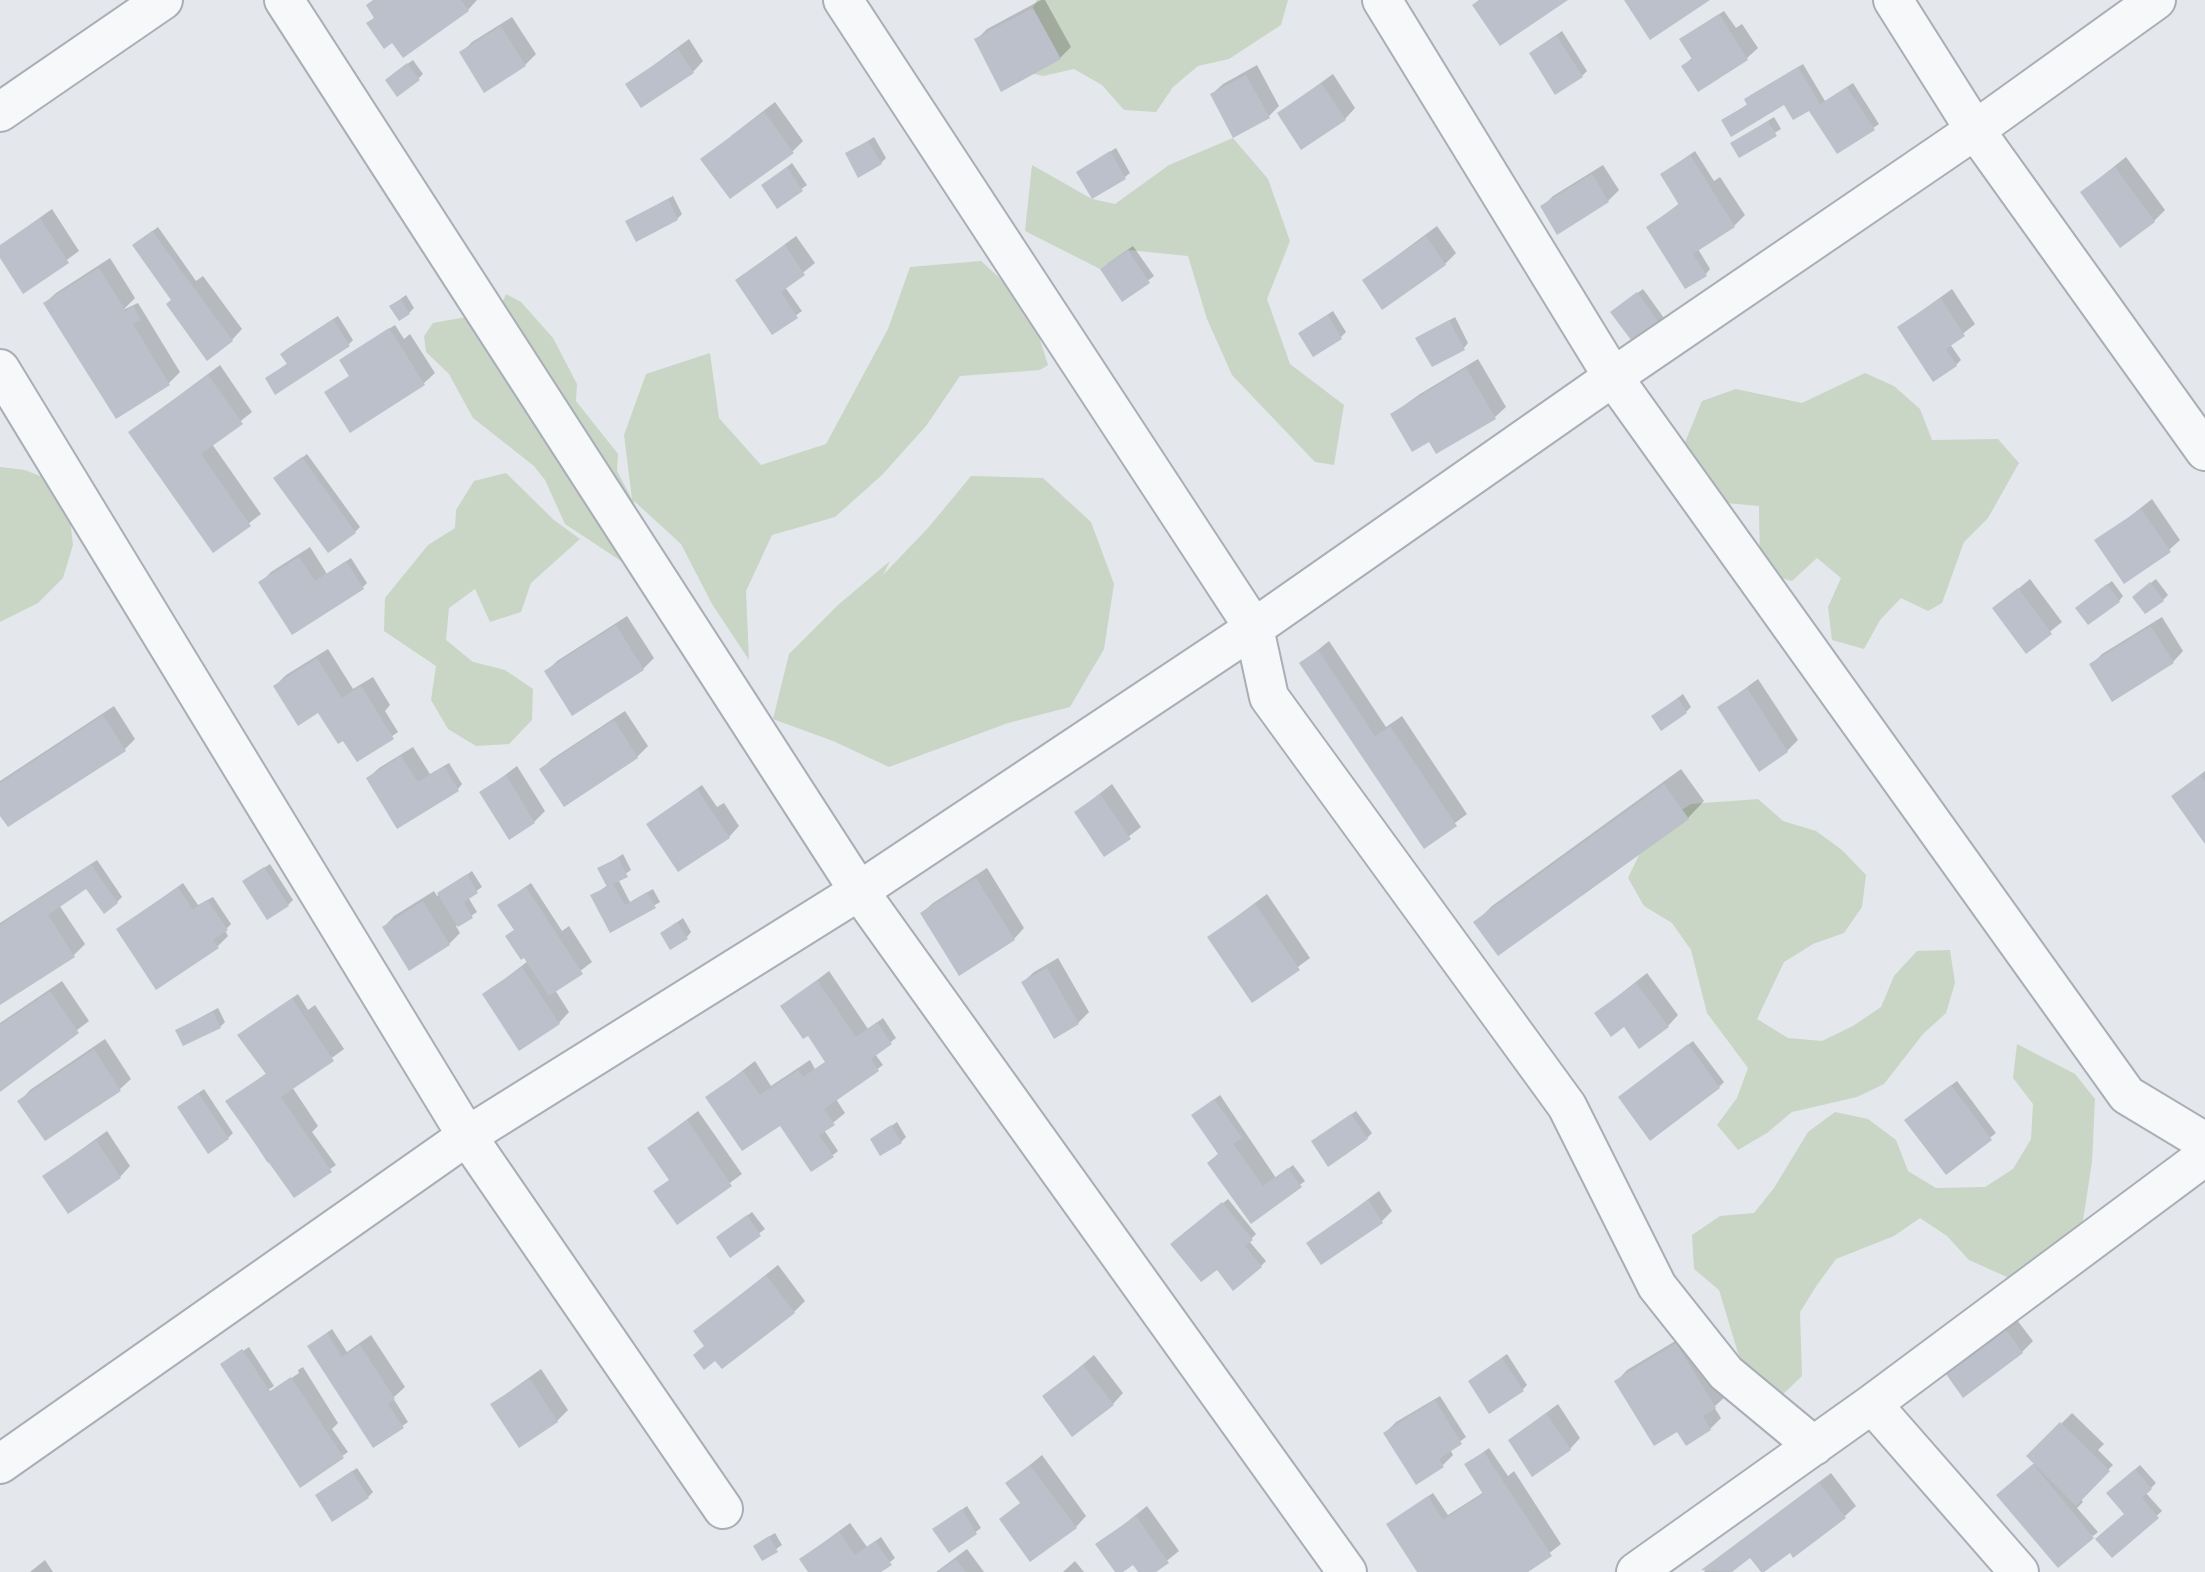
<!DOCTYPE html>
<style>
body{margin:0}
canvas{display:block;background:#e4e7ec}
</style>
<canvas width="2205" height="1572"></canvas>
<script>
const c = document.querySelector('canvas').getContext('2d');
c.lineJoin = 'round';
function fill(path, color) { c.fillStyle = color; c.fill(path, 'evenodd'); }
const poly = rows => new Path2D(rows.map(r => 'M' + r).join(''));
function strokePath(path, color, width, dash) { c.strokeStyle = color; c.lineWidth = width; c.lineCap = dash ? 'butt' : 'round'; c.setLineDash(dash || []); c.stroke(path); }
fill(poly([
 [1037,0,1288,0,1281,25,1229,59,1198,66,1173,87,1156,112,1124,110,1102,85,1074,69,1043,76,1011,68,1018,35],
 [1233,138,1268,179,1290,241,1267,299,1290,364,1344,405,1334,465,1315,462,1232,375,1207,319,1188,256,1128,250,1100,269,1025,231,1032,165,1092,199,1115,204,1169,165],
 [981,261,1029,305,1048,365,1040,370,960,376,926,426,882,475,835,517,772,535,746,591,749,660,712,604,681,544,634,501,630,561,621,561,565,524,545,480,534,466,473,418,449,374,426,352,424,336,433,323,499,311,506,294,521,302,553,338,577,384,576,401,618,454,617,471,632,499,624,435,646,374,710,353,719,418,761,465,826,444,888,329,910,267],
 [1865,373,1894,386,1920,409,1932,440,1998,439,2019,463,1988,518,1964,542,1942,603,1928,611,1901,598,1880,620,1864,649,1832,640,1828,607,1841,578,1817,558,1792,581,1760,572,1759,506,1726,503,1676,464,1702,401,1736,389,1802,403],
 [0,467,25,470,55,482,69,511,73,545,63,578,38,603,0,622],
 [506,473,554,520,580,539,531,583,521,612,490,622,475,589,449,608,446,640,473,662,505,670,533,689,532,720,509,744,476,746,448,729,431,700,436,666,384,631,385,598,428,545,455,528,456,510,474,481],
 [971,476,1043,478,1091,522,1114,584,1104,649,1070,707,1008,723,889,767,833,741,773,719,789,654,838,605,890,561,883,575,928,528],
 [1758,799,1783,821,1816,831,1842,850,1866,875,1862,907,1844,933,1813,944,1784,962,1757,1019,1788,1038,1822,1041,1853,1026,1881,1007,1894,976,1917,951,1950,950,1955,983,1946,1013,1923,1034,1884,1084,1857,1097,1792,1112,1767,1133,1738,1150,1717,1125,1737,1098,1748,1068,1707,1013,1691,950,1672,923,1644,906,1628,878,1642,849,1662,822,1691,804],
 [2017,1044,2075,1074,2095,1099,2092,1162,2082,1227,2027,1286,1969,1260,1947,1236,1920,1218,1894,1236,1836,1259,1817,1285,1800,1312,1802,1376,1779,1398,1751,1383,1738,1353,1719,1290,1694,1269,1692,1235,1720,1216,1754,1213,1774,1188,1808,1132,1835,1112,1868,1119,1896,1140,1908,1171,1936,1188,1985,1187,2013,1169,2031,1139,2033,1104,2013,1078]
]), '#c9d6c5');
fill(poly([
 [374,0,477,0,468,10,376,17],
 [1041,0,1045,0,1071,47,1060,58,976,40,987,29],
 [1724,11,1736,28,1742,24,1758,48,1747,58,1699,90,1683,66,1693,57,1687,35],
 [512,17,536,54,525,65,461,53,472,42],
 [1562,31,1587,71,1582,76,1531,53],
 [689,39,703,61,693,72,628,84],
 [413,60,423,74,418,79,392,75],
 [1803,64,1825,101,1853,83,1879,124,1838,152,1809,108,1785,103,1723,120,1748,104,1746,100,1751,95],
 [1257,65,1279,106,1268,117,1212,94,1223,84],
 [1333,74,1355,108,1345,119,1279,113],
 [775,102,803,141,793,151,731,136],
 [1774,117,1781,129,1739,155,1732,143],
 [874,137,886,158,881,163,847,154],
 [1116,148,1130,173,1125,177,1078,172],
 [1695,151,1714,181,1720,177,1745,215,1734,226,1698,249,1710,269,1706,274,1648,227,1680,203,1662,174],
 [2126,157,2165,210,2154,221,2082,192],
 [792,163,807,185,777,207,763,185],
 [1603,165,1619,190,1608,201,1542,207,1553,196],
 [673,196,682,214,677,219,627,221],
 [52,209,79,251,24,291,0,255,0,246],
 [1437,226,1456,253,1445,264,1364,280],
 [158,227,196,281,203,276,242,329,232,340,173,299,139,241],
 [796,236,815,263,785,287,802,311,773,332,737,280],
 [1133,246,1154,276,1123,300,1107,264],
 [110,258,135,298,123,310,138,303,180,372,169,383,116,417,45,303,56,293],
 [1643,289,1664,318,1634,341,1617,308],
 [1952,289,1975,324,1950,344,1961,360,1956,365,1899,327],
 [406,295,414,308,409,313,391,306],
 [1333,311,1346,332,1341,337,1305,329],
 [338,316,353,340,348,345,267,378,288,363,282,354,287,349],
 [1455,317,1468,343,1464,348,1418,339],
 [395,325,404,339,410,334,435,373,424,383,350,430,350,375,346,356],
 [1478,359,1506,407,1495,417,1429,439,1392,414,1420,394],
 [220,365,252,412,212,444,261,514,213,551,130,432],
 [307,454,360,527,355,532,281,473],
 [2152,499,2180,540,2169,550,2119,525],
 [310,547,327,574,351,558,367,583,362,588,260,583,271,572],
 [2030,579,2062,622,2026,651,1995,608],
 [2156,579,2168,595,2163,600,2139,592],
 [2112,581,2123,596,2119,601,2082,603],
 [627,616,654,658,643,669,572,713,546,672,557,661],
 [2162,617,2183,651,2173,662,2091,665,2102,654],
 [1329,641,1386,727,1402,716,1467,814,1424,846,1302,663],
 [328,649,353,689,373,677,390,705,385,711,398,732,358,760,319,711,275,686,286,675],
 [1758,679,1798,740,1787,751,1720,707],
 [1683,694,1691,707,1686,712,1653,716],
 [114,706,135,739,125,749,0,813,0,781],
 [625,711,648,746,637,757,565,805,541,769,552,759],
 [413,747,430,774,449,763,462,784,458,789,368,778,379,768],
 [517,766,545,811,534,822,481,793],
 [1681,769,1704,801,1688,818,1498,954,1476,922,1492,906],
 [2205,771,2205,841,2173,796],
 [1112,784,1141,827,1105,855,1076,812],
 [702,785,717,807,724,803,739,826,729,837,648,824],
 [623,854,631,870,618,879,630,902,653,889,660,902,611,931,592,896,608,885,600,869],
 [97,860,122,897,117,902,87,886,59,905,85,944,74,955,0,1003,0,923],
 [270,864,293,900,288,905,250,877],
 [987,868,1024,928,1014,939,922,913,933,903],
 [472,871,482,887,468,897,477,912,456,926,460,933,449,944,409,968,384,927,394,916,434,891,437,896],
 [183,883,198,905,213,897,231,924,225,930,228,936,217,947,118,929],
 [531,883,562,931,569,926,592,962,555,990,569,1012,559,1023,485,994,528,961,507,936,515,929,499,905],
 [1267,894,1310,958,1252,1001,1209,937],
 [683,918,691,932,687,937,662,933],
 [1058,958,1089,1012,1078,1023,1023,982,1034,972],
 [829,971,868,1029,883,1018,896,1038,875,1054,883,1065,836,1099,845,1113,824,1130,838,1151,833,1155,780,1123,707,1098,755,1061,771,1086,810,1060,815,1069,827,1061,808,1033,783,1006],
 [1647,973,1678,1015,1668,1026,1614,999],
 [62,981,89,1021,0,1089,0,1023],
 [298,994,308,1010,315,1005,344,1049,292,1087,318,1126,312,1132,336,1165,294,1195,278,1156,268,1163,227,1101,267,1073,239,1035],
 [218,1008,225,1022,220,1027,177,1030],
 [105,1039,131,1079,120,1089,45,1139,20,1101,30,1090],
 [1693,1041,1724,1082,1719,1087,1644,1078],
 [1957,1081,1996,1133,1946,1172,1911,1115],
 [204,1089,233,1133,228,1138,184,1103],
 [1220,1095,1276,1178,1293,1165,1305,1181,1251,1222,1209,1163,1219,1153,1199,1111],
 [698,1111,742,1174,677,1222,671,1179,649,1148],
 [1356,1111,1372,1133,1367,1138,1319,1137],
 [897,1122,906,1137,901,1142,872,1139],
 [107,1131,130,1166,120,1177,44,1176],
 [1379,1191,1392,1211,1382,1221,1308,1244],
 [1228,1199,1256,1234,1249,1241,1266,1261,1261,1266,1219,1270,1216,1209],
 [752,1212,765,1229,730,1255,718,1237],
 [778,1265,805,1301,794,1312,705,1345,695,1331],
 [2017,1320,2033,1341,2022,1352,1948,1374],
 [332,1329,347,1352,371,1335,405,1387,393,1398,408,1422,374,1446,314,1342],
 [1687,1334,1726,1396,1714,1407,1721,1418,1710,1429,1678,1429,1617,1381,1627,1370],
 [249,1347,274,1386,259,1396,259,1400,299,1373,298,1370,303,1367,338,1423,332,1429,348,1452,300,1485,222,1365],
 [1507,1354,1527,1385,1522,1390,1475,1377],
 [1094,1355,1123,1393,1113,1404,1044,1397],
 [541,1369,568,1410,557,1421,492,1404],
 [1440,1396,1466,1437,1450,1449,1453,1455,1443,1465,1385,1433,1396,1422],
 [1558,1404,1580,1438,1570,1449,1510,1440],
 [2072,1413,2104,1444,2098,1450,2113,1465,2080,1498,2083,1502,2077,1508,2098,1532,2093,1536,2010,1484,2035,1463,2029,1456],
 [1489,1448,1508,1476,1514,1471,1561,1544,1525,1572,1419,1572,1393,1520,1433,1493,1448,1515,1484,1492,1472,1460],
 [1042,1455,1086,1516,1076,1527,1022,1503,1008,1483],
 [2140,1465,2156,1483,2146,1493,2162,1511,2112,1556,2126,1514,2113,1489],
 [357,1468,373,1492,368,1497,322,1491],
 [1831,1473,1856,1506,1845,1516,1793,1556,1790,1551,1751,1556,1729,1572,1704,1572,1708,1566],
 [967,1506,981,1528,950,1551,935,1529],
 [1147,1506,1179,1551,1153,1572,1140,1572,1133,1562,1117,1572,1118,1529],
 [850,1523,867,1547,881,1537,895,1558,878,1572,810,1572,801,1559],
 [775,1533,782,1545,763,1558,760,1542],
 [967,1549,984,1572,936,1572],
 [45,1560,53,1572,30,1572],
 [1075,1561,1084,1572,1063,1572]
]), '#0003');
fill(poly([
 [373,0,461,0,469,11,403,58,392,43,384,49,366,23,374,18,366,5],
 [1479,0,1568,0,1500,46,1472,5],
 [1624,0,1710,0,1650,40],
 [1033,8,1061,59,1001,92,974,39],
 [1719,14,1748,60,1698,92,1681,66,1692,59,1679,39],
 [501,26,526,66,484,93,459,52],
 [1556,35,1583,77,1555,95,1529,53],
 [678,49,694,73,641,108,625,84],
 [407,63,420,80,397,97,385,80],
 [1798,67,1820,104,1847,87,1875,130,1837,154,1809,111,1793,120,1784,105,1731,137,1721,120,1747,105,1744,99],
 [1246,75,1270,118,1233,138,1210,94],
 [1321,83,1346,120,1301,150,1277,113],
 [764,112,794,153,730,199,700,159],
 [1768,121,1777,136,1739,158,1730,143],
 [868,141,882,164,858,178,845,153],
 [1110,151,1126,179,1092,199,1076,172],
 [1690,155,1735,227,1693,254,1707,276,1685,289,1646,227,1679,205,1660,174],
 [787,167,803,191,777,209,761,185],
 [2115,167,2155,222,2120,248,2080,192],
 [1592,174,1609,202,1557,235,1540,206],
 [668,199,678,220,636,242,625,221],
 [40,218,69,263,23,294,0,258,0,245],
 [152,231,233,341,207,361,166,304,171,300,132,245],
 [1426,236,1446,265,1382,310,1362,280],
 [785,245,805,275,781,292,798,318,772,335,735,280],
 [1128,250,1150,283,1122,302,1100,269],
 [99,268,126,311,133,306,141,320,133,324,170,385,116,419,43,303],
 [1637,292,1660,324,1634,344,1610,312],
 [1941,298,1965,336,1946,349,1957,366,1933,382,1897,327],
 [401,299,410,314,399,321,389,306],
 [1328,315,1342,339,1313,357,1298,333],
 [333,319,350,346,275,395,265,378,287,364,280,354],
 [1449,320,1465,350,1432,367,1415,338],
 [389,328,425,385,350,433,324,392,349,376,339,360],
 [1466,368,1496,419,1436,454,1429,442,1412,452,1390,414],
 [208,375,243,424,201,454,251,526,213,553,128,432],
 [302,457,356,533,328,553,273,478],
 [2141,509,2171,552,2124,584,2094,540],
 [299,557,315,581,346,561,364,589,292,635,258,582],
 [2150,582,2164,601,2145,614,2132,597],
 [2107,584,2120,602,2088,625,2075,608],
 [2018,588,2052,634,2026,654,1992,608],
 [616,625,644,670,572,716,544,671],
 [2151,626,2174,663,2112,702,2089,664],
 [1318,650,1375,736,1390,726,1457,826,1424,849,1299,663],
 [317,658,342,698,361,686,394,739,357,762,343,741,338,744,318,713,298,726,273,686],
 [1747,688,1788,752,1759,772,1717,707],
 [1678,698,1687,713,1661,731,1651,716],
 [103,715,126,751,8,827,0,816,0,783],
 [614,720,638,758,564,807,539,769],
 [401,756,418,782,444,766,459,791,397,829,366,778],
 [506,775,535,823,509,840,479,792],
 [2200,775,2205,781,2205,844,2171,796],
 [1664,784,1689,819,1498,956,1473,922],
 [697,789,730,838,678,872,646,824],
 [1100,794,1131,839,1104,857,1074,812],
 [618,858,628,877,613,884,625,905,647,892,656,908,610,933,590,895,607,887,597,868],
 [91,864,118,903,104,914,86,889,48,915,75,957,0,1005,0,925],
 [264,867,289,906,267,920,242,881],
 [467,874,478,893,464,902,473,918,458,927,437,893],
 [976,878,1015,940,959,976,920,913],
 [178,887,193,910,207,900,228,930,213,940,219,948,156,990,116,929],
 [526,887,583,974,549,996,524,958,521,960,505,936,514,930,497,905],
 [423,901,450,945,409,971,382,927],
 [1255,904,1300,970,1252,1003,1207,937],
 [677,922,688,939,670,950,660,933],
 [522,967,560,1024,519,1051,482,994],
 [1047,968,1079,1024,1054,1039,1021,982],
 [817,980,856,1037,877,1022,892,1044,871,1059,879,1071,824,1109,835,1125,819,1135,834,1157,811,1172,780,1126,742,1151,705,1097,743,1071,760,1095,798,1070,803,1077,825,1062,808,1036,803,1039,780,1006],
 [1636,983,1669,1027,1639,1049,1624,1027,1611,1037,1594,1013],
 [50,991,79,1033,0,1092,0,1025],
 [292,998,334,1061,281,1097,332,1172,294,1198,225,1101,266,1074,237,1035],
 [213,1012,221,1028,183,1046,175,1030],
 [1688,1044,1720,1088,1650,1141,1618,1097],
 [94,1049,121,1091,45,1141,17,1101],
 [1951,1085,1992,1140,1946,1175,1904,1120],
 [198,1093,229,1139,208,1154,177,1107],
 [1214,1099,1242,1138,1233,1144,1263,1186,1288,1168,1302,1187,1251,1224,1207,1163,1218,1154,1191,1115],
 [1351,1114,1368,1139,1328,1167,1311,1141],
 [687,1120,732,1186,677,1225,653,1191,669,1180,647,1148],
 [891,1125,902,1143,880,1156,870,1139],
 [96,1140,121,1178,68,1214,42,1176],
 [1368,1200,1383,1223,1321,1265,1306,1243],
 [1222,1202,1253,1240,1245,1246,1262,1267,1233,1291,1217,1270,1201,1282,1170,1244],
 [747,1215,761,1236,730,1258,716,1237],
 [766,1275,795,1313,722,1369,715,1361,704,1370,693,1355,704,1346,693,1331],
 [2006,1330,2023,1353,1963,1398,1946,1374],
 [327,1333,342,1357,360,1345,395,1399,388,1404,404,1428,373,1448,307,1346],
 [1676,1343,1716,1408,1703,1416,1711,1430,1686,1446,1677,1432,1654,1446,1614,1381],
 [242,1349,270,1391,291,1377,344,1458,300,1488,220,1364],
 [1502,1358,1524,1391,1489,1414,1468,1381],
 [1083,1365,1114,1405,1072,1437,1042,1396],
 [530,1379,558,1422,519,1448,490,1404],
 [1435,1400,1462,1444,1439,1459,1444,1467,1416,1485,1383,1433],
 [1546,1413,1571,1450,1532,1477,1508,1440],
 [2060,1422,2110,1471,2076,1506,2026,1456],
 [1484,1452,1552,1556,1528,1572,1417,1572,1386,1524,1428,1496,1443,1520,1483,1494,1464,1464],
 [2033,1464,2094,1538,2058,1568,1996,1495],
 [1030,1465,1077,1528,1030,1562,999,1519,1020,1503,1005,1483],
 [2135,1469,2152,1489,2142,1498,2159,1518,2112,1558,2095,1539,2124,1514,2106,1493],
 [352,1471,369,1498,332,1522,315,1495],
 [1819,1482,1846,1518,1793,1558,1790,1553,1764,1572,1761,1572,1750,1558,1732,1572,1701,1570],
 [962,1509,977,1534,949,1553,932,1529],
 [1136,1516,1169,1563,1156,1572,1138,1572,1133,1565,1123,1572,1115,1572,1095,1544],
 [839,1532,855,1555,875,1541,892,1565,881,1572,808,1572,799,1559],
 [769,1536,778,1552,762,1561,753,1546],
 [956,1559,966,1572,938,1572]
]), '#bbc0ca');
const street = poly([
 [284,0,859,891,1347,1572],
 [843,0,1254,628,1269,697,1567,1106,1657,1286,1726,1373,1814,1446],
 [1382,0,1613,377,2127,1095,2205,1142],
 [1893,0,1975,130,2205,451],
 [0,112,163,0],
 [0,369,467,1136,723,1509],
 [1872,1404,2019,1572],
 [0,1464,467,1136,859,891,1254,628,1613,377,1975,130,2156,0],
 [1636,1572,1872,1404,2205,1156]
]);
strokePath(street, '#a9aeb7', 42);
strokePath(street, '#f7f8fa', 38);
</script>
